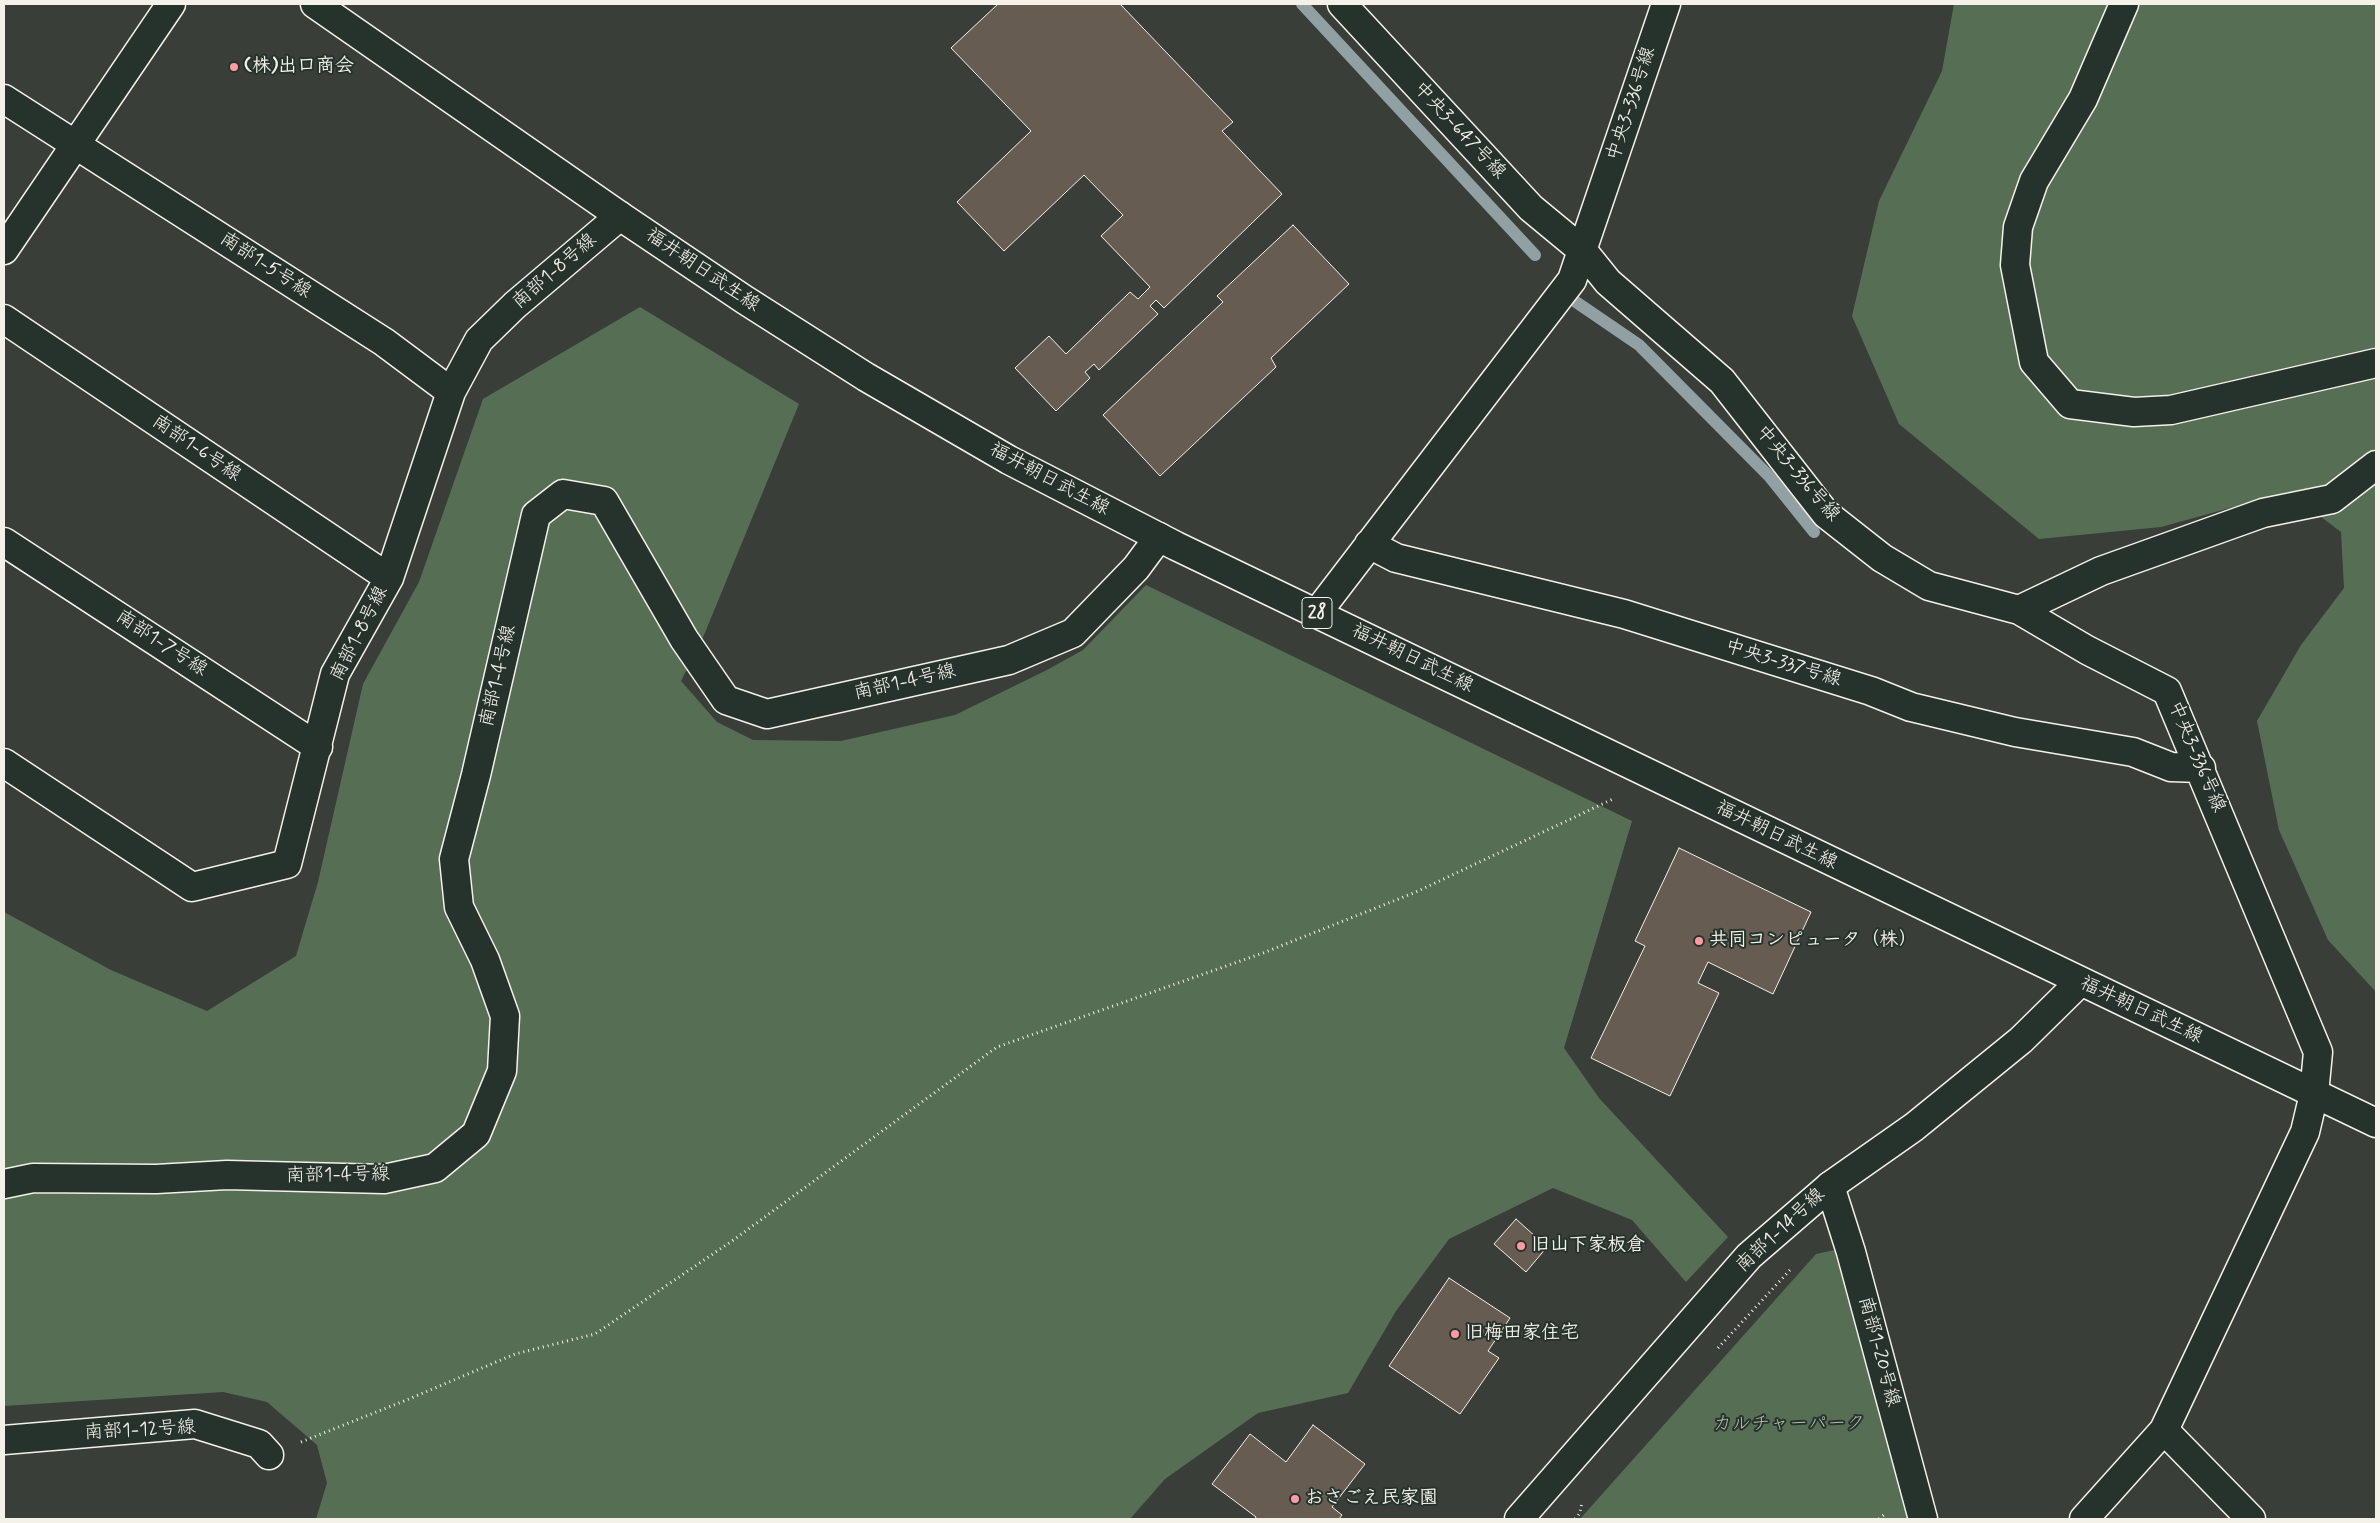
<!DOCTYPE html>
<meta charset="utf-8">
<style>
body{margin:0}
#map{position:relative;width:2380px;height:1523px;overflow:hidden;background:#393f38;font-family:Mynerve,sans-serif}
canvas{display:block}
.frame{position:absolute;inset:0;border:5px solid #f4f1e8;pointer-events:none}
</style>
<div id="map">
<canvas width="2380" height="1523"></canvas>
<div class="frame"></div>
</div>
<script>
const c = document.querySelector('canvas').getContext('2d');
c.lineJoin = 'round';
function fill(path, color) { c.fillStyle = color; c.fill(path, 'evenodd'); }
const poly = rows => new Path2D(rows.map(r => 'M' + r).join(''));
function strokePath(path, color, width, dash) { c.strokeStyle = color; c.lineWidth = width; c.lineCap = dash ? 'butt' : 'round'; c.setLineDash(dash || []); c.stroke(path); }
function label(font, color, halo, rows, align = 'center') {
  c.font = font + ' Mynerve,"Klee One",sans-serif'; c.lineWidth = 4; c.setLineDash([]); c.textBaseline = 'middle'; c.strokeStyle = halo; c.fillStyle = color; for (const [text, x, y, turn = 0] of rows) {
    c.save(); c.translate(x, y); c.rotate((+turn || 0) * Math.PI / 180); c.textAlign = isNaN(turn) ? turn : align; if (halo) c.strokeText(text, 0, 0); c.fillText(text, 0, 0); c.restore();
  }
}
fill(poly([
 [1954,4,2376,4,2376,992,2328,940,2279,830,2257,721,2301,645,2344,588,2341,532,2288,492,2161,527,2039,539,1899,424,1852,316,1879,201,1942,71],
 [640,307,799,404,704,635,681,681,717,722,753,740,841,741,955,715,1047,670,1083,650,1146,585,1632,821,1564,1048,1599,1098,1728,1237,1686,1282,1632,1220,1553,1188,1449,1239,1396,1311,1348,1393,1258,1413,1165,1479,1130,1519,316,1519,327,1483,317,1445,267,1402,223,1392,4,1406,4,912,111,970,207,1011,296,956,318,882,363,684,419,582,483,399],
 [1839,1249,1911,1519,1580,1519,1816,1254]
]), '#566f54');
strokePath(poly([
 [1302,4,1535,255],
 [1576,302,1639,345,1769,476,1814,532]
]), '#91a0a2', 12);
const building = poly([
 [998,4,1120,4,1233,122,1222,131,1282,194,1164,308,1156,300,1150,306,1158,314,1099,370,1094,364,1085,372,1090,378,1056,411,1015,368,1049,336,1066,354,1130,292,1138,299,1150,287,1101,236,1123,215,1084,175,1004,251,957,202,1031,131,951,48,998,4],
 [1293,225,1349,284,1271,358,1276,367,1160,476,1103,415,1223,302,1217,296,1293,225],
 [1679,848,1811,912,1773,994,1708,962,1698,983,1719,993,1670,1096,1591,1058,1645,946,1635,941,1679,848],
 [1516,1219,1547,1247,1526,1272,1494,1244,1516,1219],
 [1449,1278,1510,1318,1488,1351,1499,1358,1460,1414,1389,1366,1449,1278],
 [1313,1425,1365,1464,1332,1507,1342,1515,1339,1519,1255,1519,1256,1517,1212,1484,1250,1434,1286,1462,1313,1425]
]);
fill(building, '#665c51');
strokePath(building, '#f4f1e8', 1);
const street = poly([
 [1342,4,1531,208,1583,251,1608,282,1722,381,1826,514,1882,558,1929,586,2019,610,2087,650,2167,691,2318,1052,2314,1094,2305,1132,2164,1430,2084,1519],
 [2124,4,2083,99,2034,181,2018,227,2015,265,2034,362,2070,404,2134,412,2171,410,2376,363],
 [4,99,384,342,451,392],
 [4,250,171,4],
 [4,319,389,578],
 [4,542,318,747],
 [1369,544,1396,558,1624,614,1871,691,1911,707,2015,732,2133,752,2171,767,2201,768],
 [2019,610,2101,571,2263,513,2332,499,2376,465],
 [1317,613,1572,280,1666,4],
 [4,763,192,887,287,864,335,674,389,578,451,392,479,340,515,305,620,216],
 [4,1184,33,1178,156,1179,227,1175,384,1179,435,1168,476,1134,502,1071,505,1016,485,960,459,907,454,859,476,775,536,515,563,494,604,501,684,639,726,700,767,714,1009,660,1073,633,1136,568,1159,537],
 [1830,1186,1851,1252,1923,1519],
 [2164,1430,2251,1519],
 [4,1440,195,1424,259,1444,269,1455]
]);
const secondary = poly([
 [1519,1519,1749,1256,1830,1186,1914,1127,2021,1040,2080,982]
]);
const primary = poly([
 [315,4,620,216,745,300,866,377,1009,460,1176,546,2376,1123]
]);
strokePath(street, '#f4f1e8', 31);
strokePath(secondary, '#f4f1e8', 31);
strokePath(primary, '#f4f1e8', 31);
strokePath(poly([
 [1718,1348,1790,1270],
 [301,1442,409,1399,515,1354,595,1334,732,1241,997,1047,1263,953,1416,892,1613,799],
 [1575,1519,1580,1513,1582,1502],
 [1879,1519,1886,1513]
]), '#f4f1e8', 3, [1, 4]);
strokePath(street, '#26332d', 28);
strokePath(secondary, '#26332d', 28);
strokePath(primary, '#26332d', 28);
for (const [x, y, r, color] of [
 [234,67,5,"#ff9aa2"],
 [1699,941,5,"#ff9aa2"],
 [1521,1246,5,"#ff9aa2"],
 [1455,1334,5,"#ff9aa2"],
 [1295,1499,5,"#ff9aa2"]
]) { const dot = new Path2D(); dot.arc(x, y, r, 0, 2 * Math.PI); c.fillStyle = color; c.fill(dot); strokePath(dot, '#26332d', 2); }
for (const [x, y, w] of [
 [1317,613,30]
]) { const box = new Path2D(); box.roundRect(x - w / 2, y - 15.5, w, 31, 4); c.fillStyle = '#26332d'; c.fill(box); strokePath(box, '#f4f1e8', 1); }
label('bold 18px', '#f4f1e8', null, [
 ["28",1317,613]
]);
label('bold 19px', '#f4f1e8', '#26332d', [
 ["(株)出口商会",244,67],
 ["共同コンピュータ（株）",1709,941],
 ["旧山下家板倉",1531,1246],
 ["旧梅田家住宅",1465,1334],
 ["おさごえ民家園",1305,1499]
], 'left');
label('19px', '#f4f1e8', '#26332d', [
 ["中央3-336号線",1632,104,-72],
 ["中央3-647号線",1459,131,47],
 ["南部1-5号線",265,266,33],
 ["福井朝日武生線",702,271,34],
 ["南部1-8号線",555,272,-41],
 ["南部1-6号線",196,449,34],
 ["中央3-336号線",1797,474,50],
 ["福井朝日武生線",1049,480,28],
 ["南部1-8号線",360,634,-63],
 ["南部1-7号線",161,644,33],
 ["福井朝日武生線",1412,659,26],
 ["中央3-337号線",1783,664,17],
 ["南部1-4号線",499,676,-77],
 ["南部1-4号線",905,683,-13],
 ["中央3-336号線",2196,757,67],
 ["福井朝日武生線",1776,836,26],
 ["福井朝日武生線",2141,1011,25],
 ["南部1-4号線",338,1176,-1],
 ["南部1-14号線",1781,1231,-43],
 ["南部1-20号線",1878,1352,75],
 ["南部1-12号線",140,1431,-3]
]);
label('19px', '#b5bdad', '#26332d', [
 ["カルチャーパーク",1789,1425]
]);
</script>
